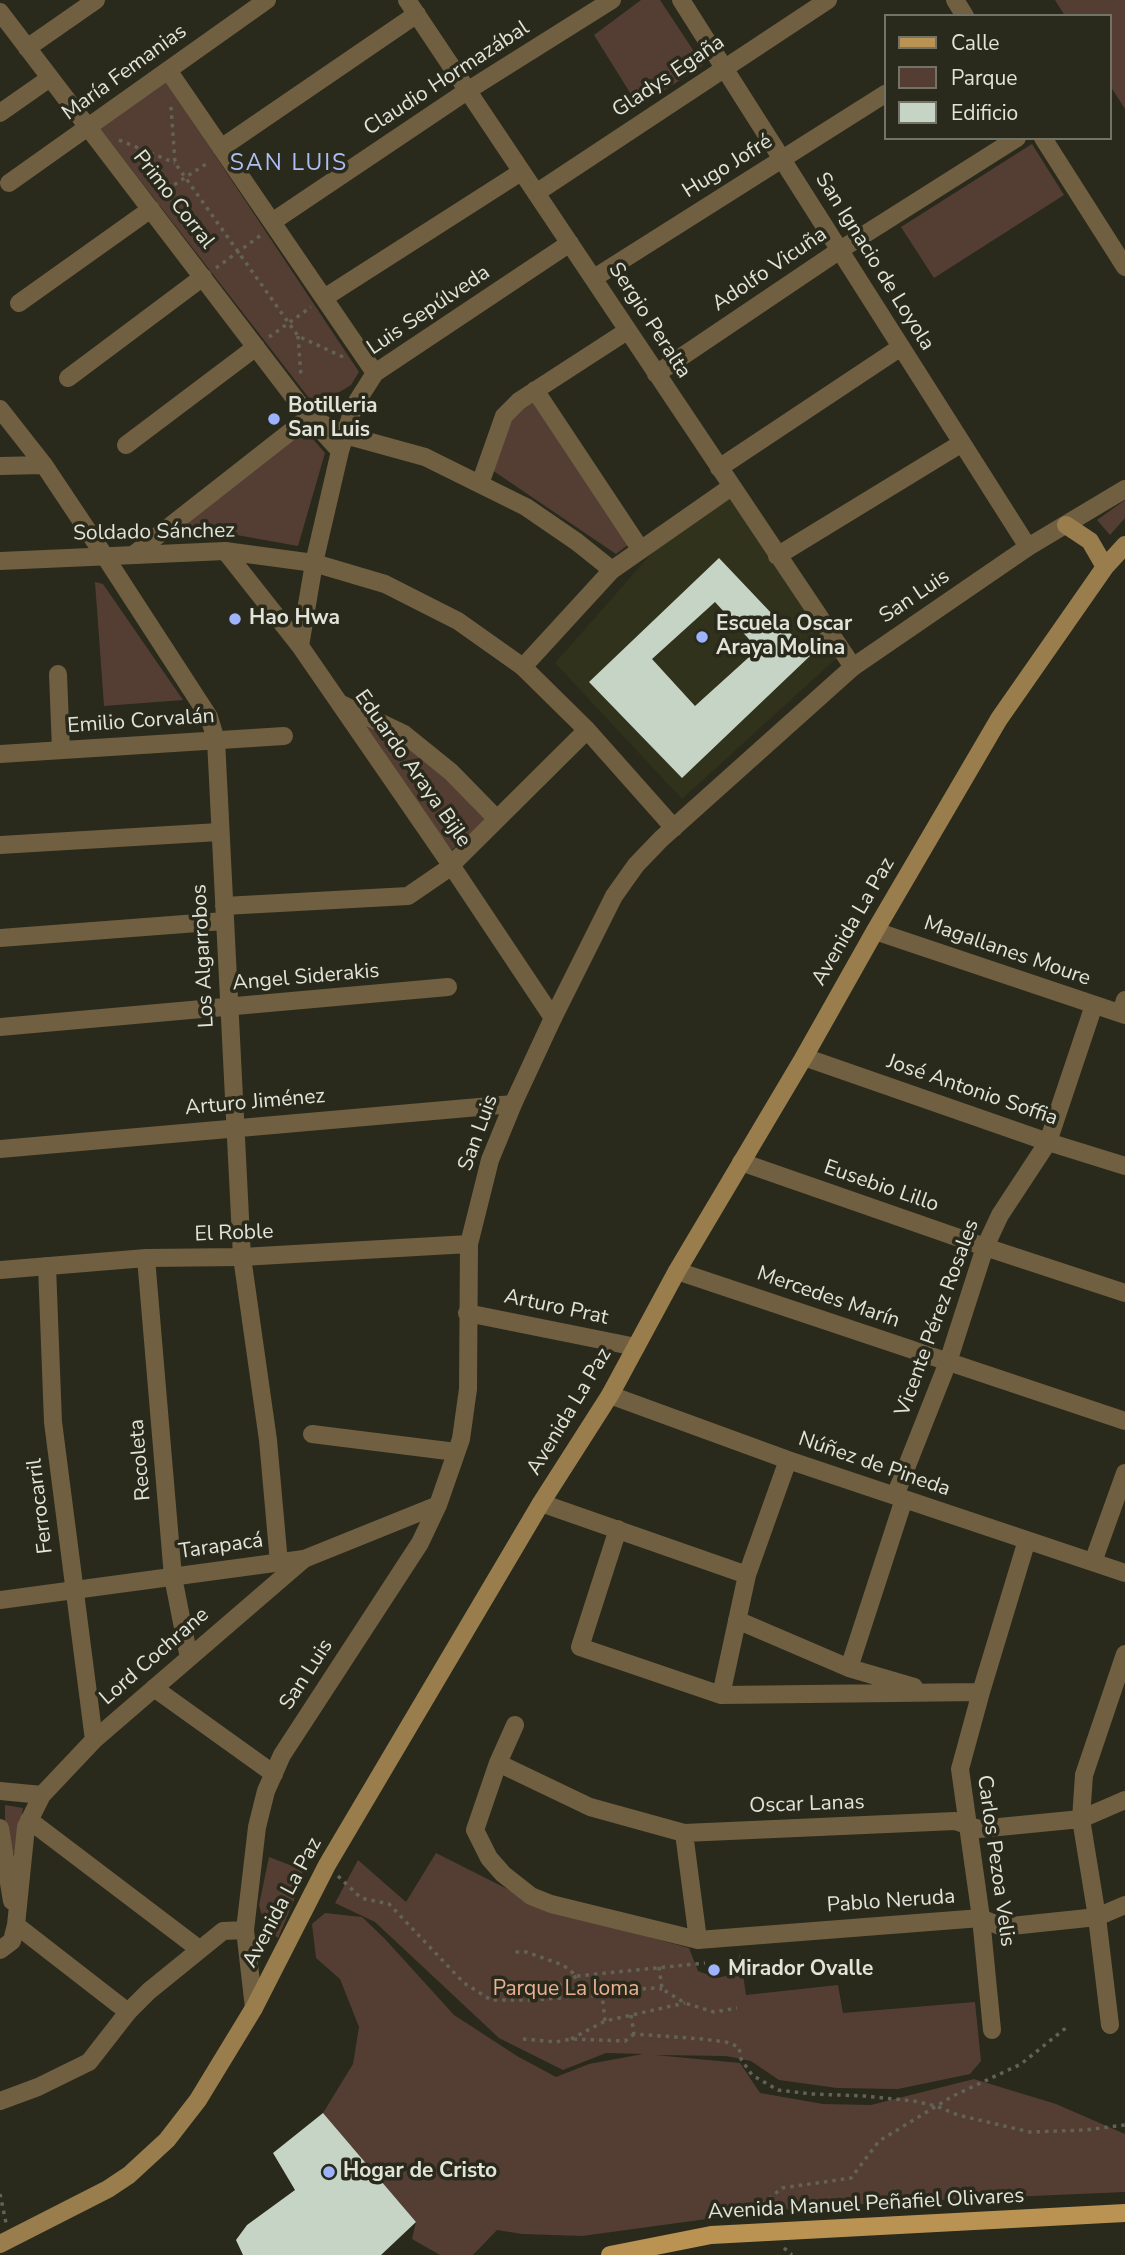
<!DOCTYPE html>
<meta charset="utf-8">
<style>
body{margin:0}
#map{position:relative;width:1125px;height:2255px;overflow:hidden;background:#292a1b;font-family:"Nunito Sans",sans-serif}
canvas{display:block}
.legend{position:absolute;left:884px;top:14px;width:228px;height:126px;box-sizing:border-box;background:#292a1b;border:2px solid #737467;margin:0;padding:9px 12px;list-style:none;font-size:21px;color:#e2e3d9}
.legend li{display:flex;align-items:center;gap:14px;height:35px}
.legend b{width:35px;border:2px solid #737467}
</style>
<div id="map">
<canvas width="1125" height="2255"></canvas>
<ul class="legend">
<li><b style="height:9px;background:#ba9353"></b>Calle</li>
<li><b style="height:19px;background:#543e33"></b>Parque</li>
<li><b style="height:19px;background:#c6d4c5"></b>Edificio</li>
</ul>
</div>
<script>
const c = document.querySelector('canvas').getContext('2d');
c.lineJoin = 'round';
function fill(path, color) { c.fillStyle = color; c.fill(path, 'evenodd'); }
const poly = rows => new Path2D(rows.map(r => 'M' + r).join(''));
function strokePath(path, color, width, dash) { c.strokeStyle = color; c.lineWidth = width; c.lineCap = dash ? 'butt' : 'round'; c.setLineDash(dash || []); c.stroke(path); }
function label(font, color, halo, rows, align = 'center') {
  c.font = font + ' "Nunito Sans",sans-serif'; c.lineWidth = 7; c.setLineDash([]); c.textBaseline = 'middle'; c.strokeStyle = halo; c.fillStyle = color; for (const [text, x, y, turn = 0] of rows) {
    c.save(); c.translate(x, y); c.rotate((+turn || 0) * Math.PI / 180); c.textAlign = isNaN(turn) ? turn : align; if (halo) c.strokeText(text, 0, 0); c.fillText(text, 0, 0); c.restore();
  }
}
fill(poly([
 [730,494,839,656,682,799,555,663,657,547]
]), '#31321c');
fill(poly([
 [641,0,660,0,703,65,639,107,594,35],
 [1055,0,1125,0,1125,109,1109,84,1109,16,1065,16],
 [165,80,359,372,351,385,328,399,312,402,98,126],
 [1032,144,1064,195,934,278,901,227],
 [535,401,629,544,616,554,492,470,514,414],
 [305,430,325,453,298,546,231,534,162,539],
 [1125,500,1125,518,1110,535,1097,520],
 [95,582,103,584,183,700,104,706],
 [355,718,409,749,462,791,488,817,452,850],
 [5,1805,23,1808,14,1856,5,1820],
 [436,1853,549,1910,689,1948,698,1971,717,1978,734,1974,740,1953,746,1995,838,1985,843,2013,975,2002,981,2061,970,2074,898,2089,837,2088,779,2080,751,2061,726,2056,655,2055,740,2063,760,2093,823,2104,871,2105,974,2079,1056,2104,1125,2134,1125,2192,893,2202,773,2210,582,2236,522,2234,497,2230,473,2255,440,2255,412,2239,416,2222,323,2113,353,2064,359,2027,340,1979,316,1958,312,1924,325,1913,362,1917,385,1939,454,2015,517,2056,556,2077,589,2064,643,2054,606,2053,563,2070,499,2038,375,1922,335,1903,358,1860,406,1902],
 [269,1857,303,1870,294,1900,278,1938,265,1927,259,1905]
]), '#543e33');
fill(poly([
 [719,558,811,655,682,778,589,682],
 [715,602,758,649,695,706,652,659],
 [323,2113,416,2222,381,2255,243,2255,236,2240,247,2225,295,2190,273,2153]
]), '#c6d4c5');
strokePath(poly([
 [171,107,175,163,298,336,343,357],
 [119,140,175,163],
 [160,194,209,162],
 [216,268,261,235],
 [298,336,301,376],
 [269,337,311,307],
 [338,1876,361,1898,389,1904,464,1983,491,2000,530,2000,577,1976,563,1965,526,1952,515,1952],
 [659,1967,662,1989,685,2003,714,2012,737,2008],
 [577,1976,705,1963],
 [532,2000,601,1995],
 [631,2015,634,2034,702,2039,726,2042,739,2047,741,2059,752,2075,778,2090,812,2094,864,2096,914,2101,936,2106,958,2115,1030,2132,1085,2130,1125,2125],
 [605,2021,602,1994,650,1988,662,1989],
 [523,2039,556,2042,571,2039,625,2041,634,2034],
 [571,2039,605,2021,685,2003],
 [0,2194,6,2223],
 [749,2215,782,2188,851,2178,879,2141,953,2096,1021,2064,1067,2027],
 [784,2248,792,2255]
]), '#626356', 3.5, [3.5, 5]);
strokePath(poly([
 [407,0,853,667],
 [681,0,1028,547],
 [955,0,965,16],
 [0,12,309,417,340,451],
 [27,48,96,0],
 [168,70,375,373],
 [0,113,50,78],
 [1043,138,1125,267],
 [221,148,417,14],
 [9,183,267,0],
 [536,193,828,0],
 [272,222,467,91,612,0],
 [594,278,885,94],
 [324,298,521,172],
 [19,303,151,209],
 [656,374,840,250,1017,138],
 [68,378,203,277],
 [535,390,641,550],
 [0,409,44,465,104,555,209,717,216,740,242,1257,268,1440,279,1563],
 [126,445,256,347],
 [0,466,44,465],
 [719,468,901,347],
 [480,484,504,416,519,401,627,331],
 [225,551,300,646,451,865,553,1018],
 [133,555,309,417,345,435,425,457,526,507,577,542,612,570],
 [777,556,962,443],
 [300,646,314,563,340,451,354,406,375,373,570,243],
 [523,667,612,570,731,487],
 [58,674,61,750],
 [341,704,404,734,451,772,497,819],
 [0,754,284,736],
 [0,845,219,832],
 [224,906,408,896,446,870,587,730],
 [0,938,224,921],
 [1121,1013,1125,1000],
 [0,1027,448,987],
 [804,1057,1048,1142,1125,1166],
 [0,1149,513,1104],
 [741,1162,985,1247,1125,1293],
 [146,1258,173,1577,189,1658],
 [47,1266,53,1422,94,1740],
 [677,1271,1125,1421],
 [610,1395,788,1460,1125,1573],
 [312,1434,456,1452],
 [895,1496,948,1362,985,1247,1000,1215,1048,1142,1094,1005],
 [541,1503,747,1575],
 [618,1529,580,1647,721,1695,981,1692],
 [1093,1562,1125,1473],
 [737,1620,849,1668,914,1687],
 [849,1668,904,1499],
 [154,1688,274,1774],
 [721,1695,747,1575,788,1460],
 [515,1725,498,1763,475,1830,489,1858,503,1874,531,1896,551,1904,698,1940,981,1918,1002,1927,1097,1917,1125,1905],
 [498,1763,590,1807,684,1833,955,1821,979,1829,1081,1819,1125,1800],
 [0,1791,42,1795],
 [29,1820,199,1949],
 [0,1828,12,1901],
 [684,1833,698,1940],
 [16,1925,128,2012],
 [0,1950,12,1941,16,1925,26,1827,42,1795,94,1740,304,1559],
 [1110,2025,1097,1917,1081,1819,1084,1775,1125,1654],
 [992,2030,981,1918,960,1769,981,1692,1027,1540]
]), '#715f41', 18);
strokePath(poly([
 [0,561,225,551,314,563,385,584,458,621,523,667,587,730,674,828],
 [875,931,1125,1015],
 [0,1270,146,1258,242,1257,469,1244],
 [467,1313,636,1347],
 [0,1600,304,1559,438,1505],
 [254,2008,245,1930,257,1827,266,1791,282,1755,420,1543,438,1505,461,1439,468,1389,469,1244,490,1160,513,1104,553,1018,614,896,636,865,661,839,853,667,1028,547,1125,489],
 [0,2101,38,2087,89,2062,128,2012,149,1991,223,1931,245,1930]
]), '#715f41', 18);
strokePath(poly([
 [1066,525,1090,541,1105,567],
 [0,2244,108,2189,129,2175,167,2140,198,2100,254,2008,327,1865,541,1503,610,1395,677,1271,804,1057,875,931,999,719,1105,567,1125,545]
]), '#9a7d4c', 18);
strokePath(poly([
 [610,2255,711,2235,1125,2213]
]), '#ba9353', 18);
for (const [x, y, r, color] of [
 [274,419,7,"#9db4fd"],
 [235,619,7,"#9db4fd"],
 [702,637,7,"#9db4fd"],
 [714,1970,7,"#9db4fd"],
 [329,2172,7,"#9db4fd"]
]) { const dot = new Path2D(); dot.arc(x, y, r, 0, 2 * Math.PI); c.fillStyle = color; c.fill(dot); strokePath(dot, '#292a1b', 2.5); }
label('21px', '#e2e3d9', '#292a1b', [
 ["María Femanias",125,73,-36],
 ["Gladys Egaña",669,77,-34],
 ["Claudio Hormazábal",447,79,-33],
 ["Hugo Jofré",728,167,-32],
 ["Primo Corral",173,200,52],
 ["San Ignacio de Loyola",874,262,58],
 ["Adolfo Vicuña",770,270,-34],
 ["Luis Sepúlveda",429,311,-34],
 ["Sergio Peralta",649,321,57],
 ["Soldado Sánchez",154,533,-1],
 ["San Luis",915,597,-34],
 ["Emilio Corvalán",141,722,-4],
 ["Eduardo Araya Bijle",412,769,55],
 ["Avenida La Paz",854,922,-60],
 ["Magallanes Moure",1007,952,19],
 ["Los Algarrobos",204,956,-93],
 ["Angel Siderakis",306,978,-5],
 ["José Antonio Soffia",972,1091,19],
 ["Arturo Jiménez",255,1103,-5],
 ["San Luis",479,1133,-70],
 ["Eusebio Lillo",881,1187,19],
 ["El Roble",234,1234,-2],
 ["Mercedes Marín",828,1298,19],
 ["Arturo Prat",556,1308,12],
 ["Vicente Pérez Rosales",938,1318,-70],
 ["Avenida La Paz",570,1412,-59],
 ["Recoleta",141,1460,-95],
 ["Núñez de Pineda",874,1465,19],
 ["Ferrocarril",41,1506,-97],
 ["Tarapacá",221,1547,-8],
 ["Lord Cochrane",155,1657,-41],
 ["San Luis",307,1675,-57],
 ["Oscar Lanas",807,1805,-2],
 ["Carlos Pezoa Velis",995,1861,82],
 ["Pablo Neruda",891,1902,-4],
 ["Avenida La Paz",283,1903,-62],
 ["Avenida Manuel Peñafiel Olivares",866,2205,-3]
]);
label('bold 21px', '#e2e3d9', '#292a1b', [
 ["Botilleria",288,407],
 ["San Luis",288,431],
 ["Hao Hwa",249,619],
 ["Escuela Oscar",716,625],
 ["Araya Molina",716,649],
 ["Mirador Ovalle",728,1970],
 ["Hogar de Cristo",343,2172]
], 'left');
label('21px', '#edb093', '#292a1b', [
 ["Parque La loma",566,1990]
]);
c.letterSpacing = '2px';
label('23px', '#aebff6', '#292a1b', [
 ["SAN LUIS",289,164]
]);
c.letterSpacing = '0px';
</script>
